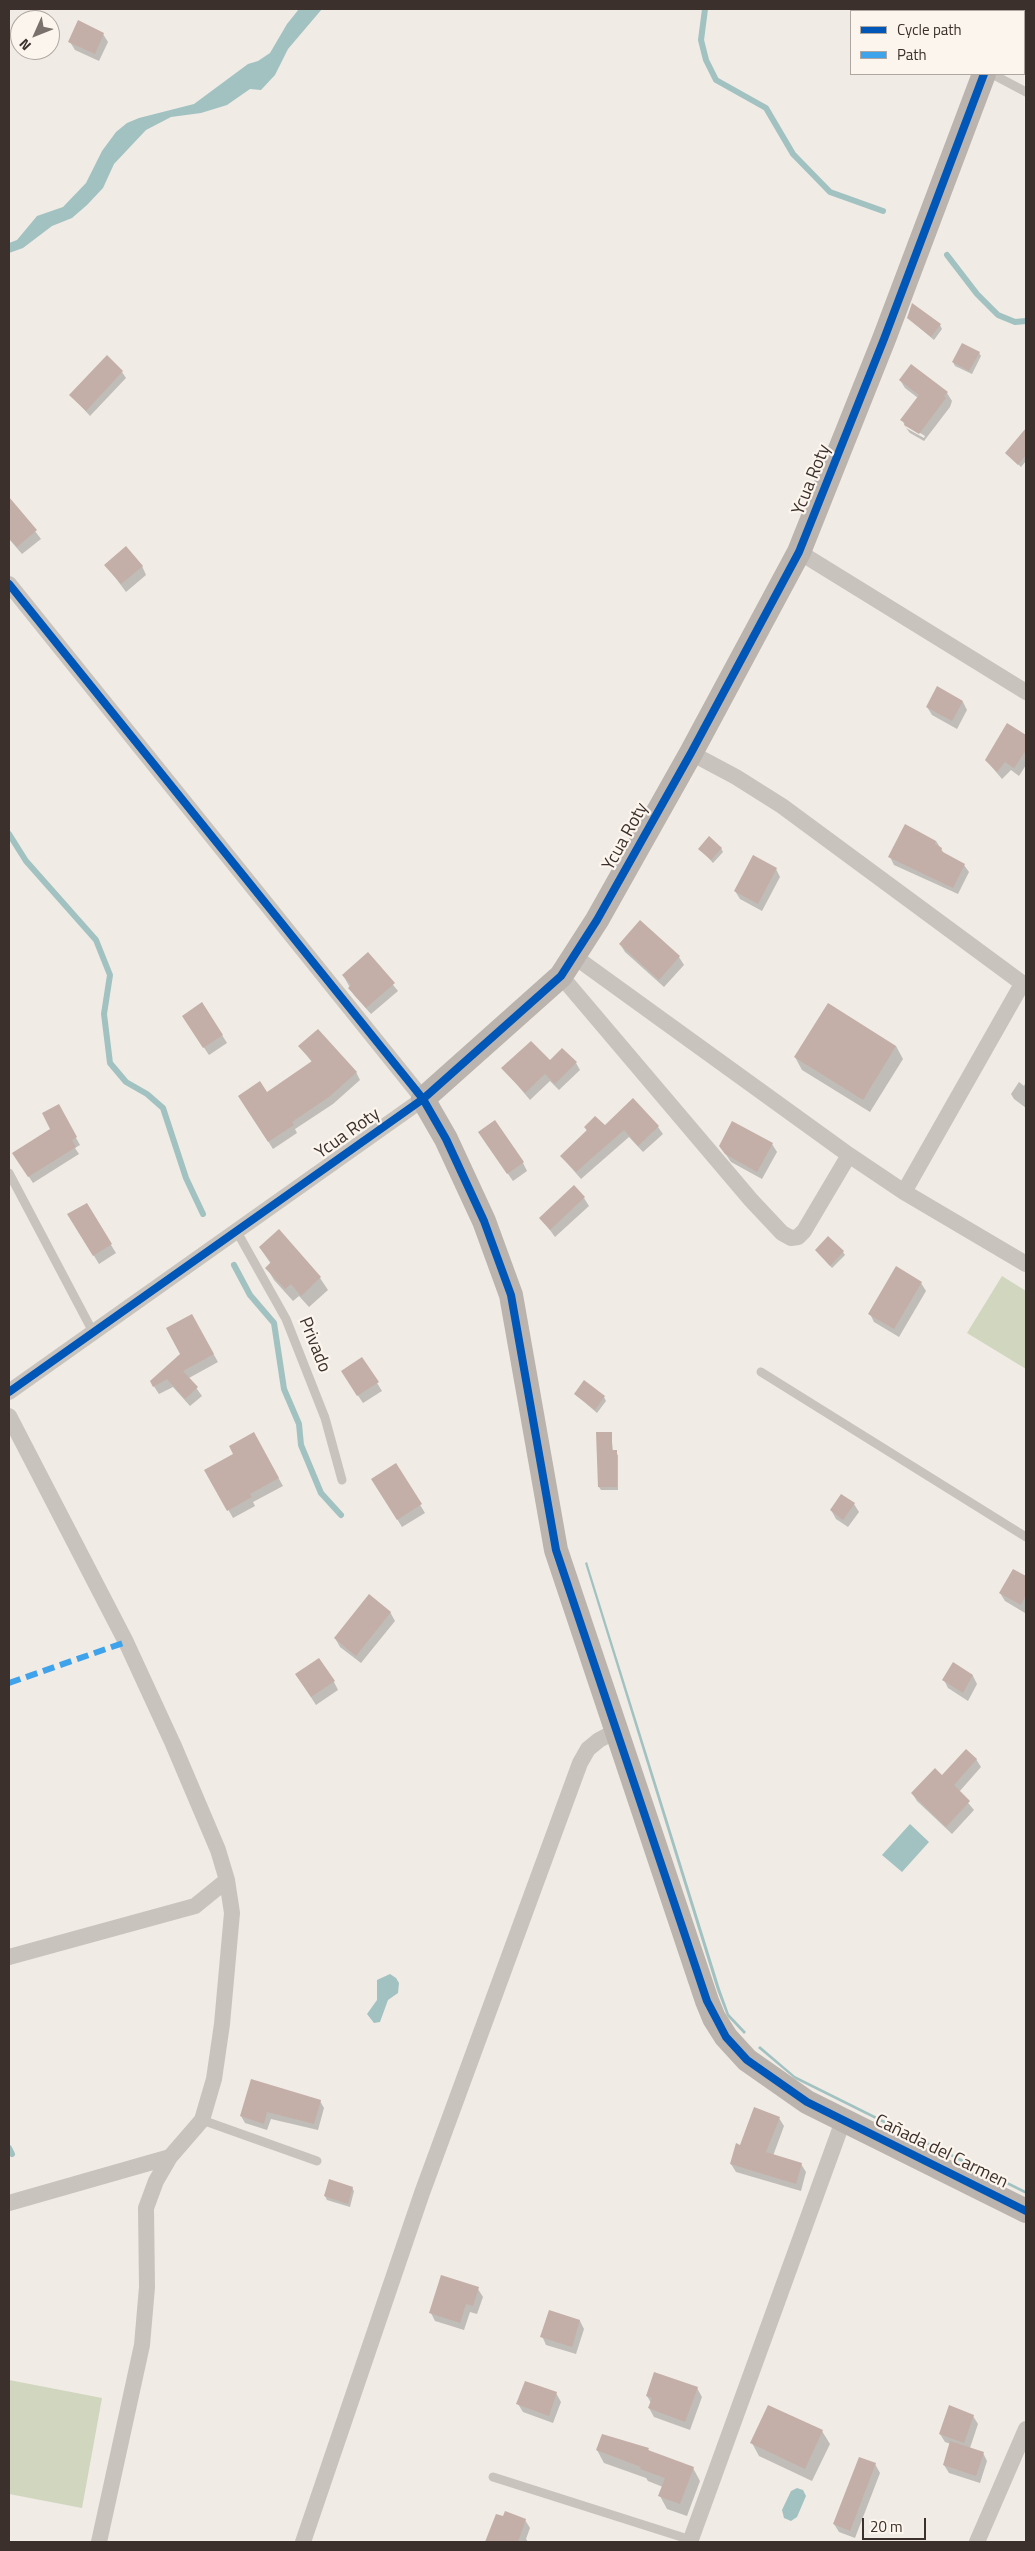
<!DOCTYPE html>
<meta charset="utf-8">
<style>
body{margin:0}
#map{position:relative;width:1035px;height:2551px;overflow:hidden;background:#f0ebe5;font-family:"Titillium Web",sans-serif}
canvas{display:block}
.frame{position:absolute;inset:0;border:10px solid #3b302b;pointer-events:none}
.legend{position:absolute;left:850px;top:10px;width:175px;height:65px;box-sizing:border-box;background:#fbf5ee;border:1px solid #aea6a0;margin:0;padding:6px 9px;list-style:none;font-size:15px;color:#3b302b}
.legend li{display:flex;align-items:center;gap:10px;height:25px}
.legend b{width:25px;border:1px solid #aea6a0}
.north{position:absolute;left:10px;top:10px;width:50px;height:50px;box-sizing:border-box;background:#fbf5ee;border:1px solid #aea6a0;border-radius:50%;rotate:226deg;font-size:14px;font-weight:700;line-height:20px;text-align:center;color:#3b302b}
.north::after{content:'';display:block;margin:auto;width:18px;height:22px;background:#7a716c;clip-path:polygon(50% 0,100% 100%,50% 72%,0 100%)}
.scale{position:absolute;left:862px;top:2518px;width:64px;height:22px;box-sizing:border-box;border:2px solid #3b302b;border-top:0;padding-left:6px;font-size:15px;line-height:18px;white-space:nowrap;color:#3b302b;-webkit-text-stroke:4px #fbf5ee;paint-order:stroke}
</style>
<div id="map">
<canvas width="1035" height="2551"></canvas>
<div class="frame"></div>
<ul class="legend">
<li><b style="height:6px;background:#0057b8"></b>Cycle path</li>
<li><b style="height:6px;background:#3fa3eb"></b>Path</li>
</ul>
<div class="north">N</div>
<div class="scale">20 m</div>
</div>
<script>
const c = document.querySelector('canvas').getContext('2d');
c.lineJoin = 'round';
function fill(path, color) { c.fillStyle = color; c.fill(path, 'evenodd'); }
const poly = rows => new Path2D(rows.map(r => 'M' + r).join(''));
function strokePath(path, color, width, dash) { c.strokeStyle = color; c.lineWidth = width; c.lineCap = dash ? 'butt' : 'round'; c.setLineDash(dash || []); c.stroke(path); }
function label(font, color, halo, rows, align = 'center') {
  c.font = font + ' "Titillium Web",sans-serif'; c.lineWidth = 4.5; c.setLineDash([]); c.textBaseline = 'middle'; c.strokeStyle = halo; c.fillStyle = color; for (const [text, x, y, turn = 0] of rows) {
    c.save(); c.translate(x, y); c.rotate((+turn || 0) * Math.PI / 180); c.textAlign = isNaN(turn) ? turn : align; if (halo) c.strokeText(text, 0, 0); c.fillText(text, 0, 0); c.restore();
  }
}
fill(poly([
 [1002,1276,1026,1291,1026,1369,967,1333],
 [9,2380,102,2398,82,2508,9,2494]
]), '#d1d6bf');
fill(poly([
 [299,9,322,9,288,49,275,75,261,90,250,89,227,105,201,113,171,117,146,130,114,164,103,188,87,205,72,218,52,226,23,248,9,253,9,243,17,240,37,216,63,207,86,183,102,151,116,132,127,123,139,118,194,104,248,64,258,61,270,53,287,24],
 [587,1562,720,1989,729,2014,746,2032,744,2034,727,2016,717,1990,585,1563],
 [910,1824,929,1842,902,1872,882,1855],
 [390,1974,396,1978,399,1983,398,1993,388,2000,380,2022,374,2023,367,2014,377,2000,377,1980],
 [760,2046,795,2076,1026,2191,1026,2194,795,2079,758,2048],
 [797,2488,803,2490,806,2496,797,2517,791,2521,784,2518,782,2510,791,2491]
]), '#a1c2c1');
fill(poly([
 [103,34,108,42,99,61,75,50,70,42],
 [908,318,940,325,942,329,934,340],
 [979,353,981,356,972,374,955,366,953,362],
 [122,372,126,378,90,416,71,395],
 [900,380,947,393,952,401,950,407,924,441,910,433,906,428,924,438,925,436,907,425,906,427,902,420,918,398,905,388],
 [1020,437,1026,443,1026,461,1021,467,1006,453],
 [15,505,41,539,22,554,9,539,9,510],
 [106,565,142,566,146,575,126,592],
 [963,702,967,710,957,729,932,715,927,707],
 [1007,725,1026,736,1026,765,1019,776,1011,770,1002,779,986,760],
 [936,841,945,855,964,865,969,872,958,894,894,865,890,857],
 [721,848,723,852,713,863,700,849],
 [776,869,780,877,762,911,740,899,735,891],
 [620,944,679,957,684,965,664,987,625,952],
 [368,954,398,991,371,1014,354,995,343,975],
 [188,1024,222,1035,227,1043,209,1055],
 [896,1046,903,1059,870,1112,802,1070,795,1057],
 [300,1047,356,1072,360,1080,333,1104,295,1129,297,1133,273,1149,244,1103,267,1093,312,1062],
 [550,1062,576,1063,580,1070,559,1090,550,1081,530,1100,503,1068],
 [1019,1082,1024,1086,1026,1082,1026,1108,1014,1099,1011,1094],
 [58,1106,80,1145,75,1148,79,1154,33,1183,18,1160,52,1129],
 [585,1127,658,1127,663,1134,643,1152,629,1137,581,1179,561,1156,587,1131],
 [484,1140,523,1163,527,1171,513,1181],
 [772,1144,777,1152,762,1179,731,1162,720,1146],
 [584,1198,589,1206,555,1237,541,1218],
 [86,1205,116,1253,99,1264,69,1215],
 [279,1231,320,1278,328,1290,309,1307,299,1296,293,1301,274,1280,267,1268,271,1264,260,1248],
 [816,1250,843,1252,845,1255,832,1268],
 [921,1283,926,1291,899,1337,874,1322,870,1314],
 [192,1316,218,1362,189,1378,202,1396,190,1406,173,1387,159,1394,151,1382,182,1354],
 [362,1359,382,1391,363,1403,347,1379],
 [575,1394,604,1397,606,1401,597,1413],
 [611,1433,613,1451,618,1455,618,1490,601,1490,599,1487],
 [254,1434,283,1486,253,1502,255,1506,233,1518,206,1470,235,1454],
 [396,1465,425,1513,402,1527,373,1479],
 [854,1504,859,1512,848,1527,836,1519,831,1510],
 [1013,1570,1026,1578,1025,1613,1005,1601,1000,1593],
 [390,1612,395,1621,361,1663,340,1647,335,1638],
 [954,1664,973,1676,977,1684,968,1701,948,1688,944,1680],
 [296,1674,334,1682,338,1690,316,1705],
 [976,1759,981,1767,959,1792,974,1810,952,1834,917,1801,912,1793],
 [320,2101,324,2108,318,2130,271,2119,267,2130,245,2123,241,2116],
 [779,2118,784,2126,773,2156,801,2164,806,2172,801,2191,736,2172,731,2164,741,2146],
 [352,2188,354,2191,350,2207,327,2200,325,2196],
 [478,2289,483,2297,477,2314,470,2312,464,2330,435,2321,431,2313],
 [580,2321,584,2329,576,2354,546,2345,542,2336],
 [697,2388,702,2397,690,2430,654,2417,649,2408,651,2403,647,2396],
 [556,2393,561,2402,553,2423,523,2412,518,2404],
 [769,2406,822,2431,830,2444,812,2481,759,2456,752,2443],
 [973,2416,978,2424,970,2448,983,2453,987,2461,980,2483,949,2473,944,2465,951,2444,945,2442,940,2434],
 [648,2449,650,2452,693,2468,700,2481,687,2516,667,2509,660,2496,663,2487,648,2481,646,2478,604,2463,597,2450],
 [875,2464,880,2473,855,2538,839,2532,834,2524],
 [496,2515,525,2520,530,2528,526,2539,528,2542,487,2542]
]), '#0003');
strokePath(poly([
 [705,9,701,40,706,60,716,80,766,108,793,154,830,192,883,211],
 [947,255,977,294,998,315,1015,322,1026,321],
 [9,834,26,861,96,940,110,975,104,1014,110,1063,126,1082,147,1094,163,1108,186,1178,203,1214],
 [234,1265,250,1295,274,1323,284,1389,299,1424,301,1445,321,1493,341,1515],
 [9,2148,12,2154]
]), '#a1c2c1', 6);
fill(poly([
 [78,20,104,33,95,54,68,42],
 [912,303,941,324,931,337,907,318],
 [962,343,980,352,969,371,952,362],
 [107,355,123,371,86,411,69,395],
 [911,364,948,392,944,396,946,398,919,434,904,425,905,423,900,420,919,395,899,380],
 [1026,428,1026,455,1018,465,1005,453],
 [9,497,37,530,17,547,9,538],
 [126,546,143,566,121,584,104,565],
 [937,686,963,701,952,721,926,707],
 [1007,723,1026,735,1026,750,1014,768,1005,762,997,772,985,760],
 [905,824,936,841,935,844,942,848,941,851,965,864,953,888,888,857],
 [709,836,722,848,711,860,698,849],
 [753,855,777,868,758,904,734,891],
 [640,920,680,956,659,980,619,944],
 [368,952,395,983,366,1008,348,988,351,985,342,975],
 [202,1002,223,1035,203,1048,182,1016],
 [828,1003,896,1046,863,1100,794,1057],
 [318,1029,357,1072,329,1097,292,1122,294,1125,268,1142,238,1096,260,1081,267,1092,312,1061,298,1046],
 [531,1041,550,1060,562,1048,577,1062,555,1084,545,1074,525,1093,501,1068],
 [633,1098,659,1126,638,1146,624,1130,576,1172,560,1156,587,1130,584,1127,595,1116,605,1125],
 [59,1104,77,1137,72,1140,76,1147,28,1177,12,1153,50,1129,42,1113],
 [495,1120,524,1162,507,1174,478,1132],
 [732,1121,773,1143,757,1172,725,1154,719,1146],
 [574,1185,585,1197,550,1230,539,1218],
 [87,1203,112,1244,93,1256,67,1214],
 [279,1229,321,1277,301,1296,291,1284,285,1289,265,1268,271,1262,259,1247],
 [828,1236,844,1251,830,1266,815,1250],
 [896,1266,922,1282,894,1329,868,1314],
 [192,1314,214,1354,183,1371,198,1387,185,1399,167,1379,153,1387,150,1381,180,1354,166,1328],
 [362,1357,379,1382,357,1396,341,1371],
 [584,1380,605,1396,595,1410,574,1394],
 [254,1432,279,1478,250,1494,252,1497,227,1511,204,1470,233,1454,229,1446],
 [596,1432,612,1432,612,1450,617,1450,617,1487,598,1487],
 [396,1463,422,1504,397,1520,371,1479],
 [841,1494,855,1503,843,1520,830,1510],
 [1013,1569,1026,1576,1026,1595,1021,1605,999,1593],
 [369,1594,391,1612,356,1656,334,1638],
 [319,1658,335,1681,311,1697,295,1674],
 [953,1662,973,1675,963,1693,942,1680],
 [966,1749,977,1759,954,1785,970,1801,946,1827,911,1793,935,1768,942,1775],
 [251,2079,321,2100,314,2124,267,2112,264,2124,240,2116],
 [754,2107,780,2117,766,2152,802,2163,796,2184,730,2164,736,2143,740,2145],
 [329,2179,353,2187,348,2204,324,2196],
 [441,2275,479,2287,473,2306,466,2304,460,2323,429,2313],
 [549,2310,580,2320,572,2347,540,2337],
 [654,2372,698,2387,685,2422,648,2408,652,2398,646,2396],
 [525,2381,557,2392,549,2416,516,2404],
 [768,2405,823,2430,805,2469,750,2443],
 [949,2405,974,2415,964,2443,939,2434],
 [602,2434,649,2448,648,2450,694,2467,680,2504,658,2496,665,2478,640,2469,641,2467,596,2450],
 [950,2441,984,2452,976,2476,943,2465],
 [859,2457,876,2463,850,2531,833,2524],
 [505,2511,526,2519,518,2542,485,2542,496,2514,503,2516]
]), '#c3afa7');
strokePath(poly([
 [992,74,1026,92],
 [9,1173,93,1332],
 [236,1230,286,1319,325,1418,342,1480],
 [761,1372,1026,1537],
 [202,2120,317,2161],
 [493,2477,691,2540]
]), '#c9c3be', 9);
strokePath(poly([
 [799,552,1026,692],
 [9,584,423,1099,9,1392],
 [691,753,736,777,782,806,1026,986],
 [575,957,849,1155,904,1192,1026,1264],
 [561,976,751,1200,782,1233,791,1238,798,1237,804,1231,849,1155],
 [904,1192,1022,984],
 [9,1416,126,1642,173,1744,218,1850,227,1880,232,1913,222,2024,214,2079,202,2120,170,2157,156,2181,146,2208,147,2287,142,2345,99,2542],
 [9,1957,195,1906,227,1880],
 [9,2203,170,2157],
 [303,2542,422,2193,580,1763,588,1749,599,1740,616,1731],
 [690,2542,843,2121],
 [977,2542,1026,2429]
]), '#c9c3be', 16);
strokePath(poly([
 [1008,11,1009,9],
 [984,74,884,339,799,552,691,753,597,920,561,976,423,1099,446,1139,484,1221,511,1295,556,1550,707,2001,714,2018,726,2037,747,2060,807,2102,1026,2211]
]), '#bab3ae', 24);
strokePath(poly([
 [9,1683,126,1642]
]), '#3fa3eb', 6, [12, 6]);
strokePath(poly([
 [9,584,423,1099,446,1139,484,1221,511,1295,556,1550,707,2001,726,2037,747,2060,807,2102,1026,2211],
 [9,1392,423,1099,561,976,597,920,691,753,799,552,884,339,984,74]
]), '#0057b8', 8);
label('18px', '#3b302b', '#fbf5ee', [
 ["Ycua Roty",812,480,-68],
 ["Ycua Roty",626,837,-61],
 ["Ycua Roty",348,1134,-35],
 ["Privado",314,1345,68],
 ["Cañada del Carmen",941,2152,26]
]);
</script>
